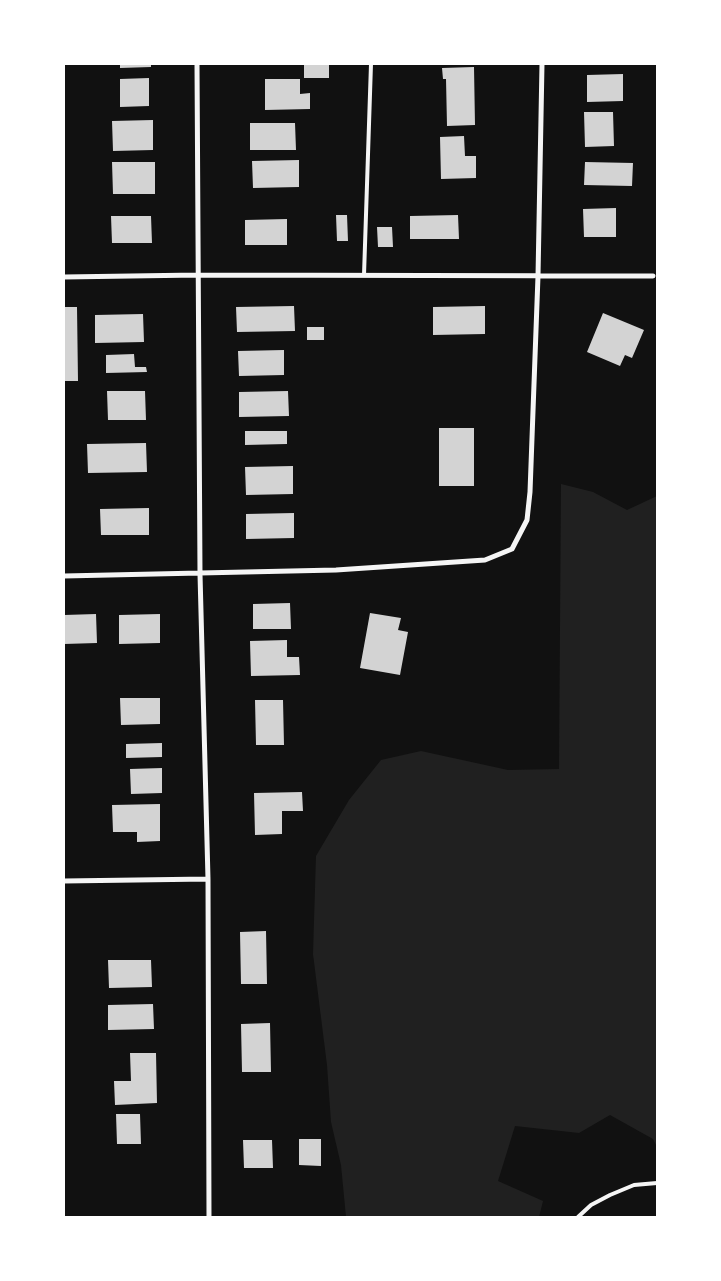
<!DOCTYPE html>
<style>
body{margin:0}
#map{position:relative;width:721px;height:1281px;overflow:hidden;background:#111;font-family:Spectral,serif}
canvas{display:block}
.frame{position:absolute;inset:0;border:65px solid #fff;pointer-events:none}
</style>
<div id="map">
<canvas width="721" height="1281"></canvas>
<div class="frame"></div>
</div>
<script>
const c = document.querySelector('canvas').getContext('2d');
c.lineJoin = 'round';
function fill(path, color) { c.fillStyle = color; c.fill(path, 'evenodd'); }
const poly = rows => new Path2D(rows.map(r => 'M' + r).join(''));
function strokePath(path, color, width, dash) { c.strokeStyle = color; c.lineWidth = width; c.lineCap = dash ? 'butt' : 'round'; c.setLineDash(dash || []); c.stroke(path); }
fill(poly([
 [561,484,593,492,627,510,657,496,657,1147,653,1139,610,1115,579,1133,515,1126,498,1181,543,1201,539,1217,346,1217,341,1165,331,1122,327,1065,313,954,316,856,349,800,381,760,421,751,508,770,559,769]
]), '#202020');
fill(poly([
 [120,64,151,64,151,67,120,68],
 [304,64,329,64,329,78,304,78],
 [474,67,475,125,447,126,446,79,443,79,442,68],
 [623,74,623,101,587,102,587,75],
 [149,78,149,106,120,107,120,79],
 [265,79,300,79,300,94,310,93,310,109,265,110],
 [584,112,613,112,614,146,585,147],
 [153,120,153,150,113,151,112,121],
 [250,123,295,123,296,150,250,150],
 [464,136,465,156,476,156,476,178,441,179,440,137],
 [299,160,299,187,253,188,252,161],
 [112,162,155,162,155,194,113,194],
 [585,162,633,163,632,186,584,185],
 [616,208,616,237,584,237,583,209],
 [336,215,347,215,348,241,337,241],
 [458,215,459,239,410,239,410,216],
 [111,216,151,216,152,243,112,243],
 [287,219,287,245,245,245,245,220],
 [377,227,392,227,393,247,378,247],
 [294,306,295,331,237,332,236,307],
 [485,306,485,334,433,335,433,307],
 [64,307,77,307,78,381,64,381],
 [603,313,644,330,632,358,625,355,620,366,587,352],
 [143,314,144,342,95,343,95,315],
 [307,327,324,327,324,340,307,340],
 [284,350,284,375,239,376,238,351],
 [134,354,135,367,146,367,147,372,106,373,106,355],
 [107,391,145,391,146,420,108,420],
 [288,391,289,416,239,417,239,392],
 [439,428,474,428,474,486,439,486],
 [245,431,287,431,287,444,245,445],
 [146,443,147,472,88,473,87,444],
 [293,466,293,494,246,495,245,467],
 [149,508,149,535,101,535,100,509],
 [294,513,294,538,246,539,246,514],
 [290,603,291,629,253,629,253,604],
 [370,613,401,618,398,630,408,632,400,675,360,668],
 [96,614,97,643,64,644,64,615],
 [160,614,160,643,119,644,119,615],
 [287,640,287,657,299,657,300,675,251,676,250,641],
 [120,698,160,698,160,724,121,725],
 [255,700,283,700,284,745,256,745],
 [162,743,162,757,126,758,126,744],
 [162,768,162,793,131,794,130,769],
 [302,792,303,811,282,811,282,834,255,835,254,793],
 [160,804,160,841,137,842,137,832,113,832,112,805],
 [266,931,267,984,241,984,240,932],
 [108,960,151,960,152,987,109,988],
 [153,1004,154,1029,108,1030,108,1005],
 [270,1023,271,1072,242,1072,241,1024],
 [130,1053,156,1053,157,1103,115,1105,114,1081,131,1081],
 [116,1114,140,1114,141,1144,117,1144],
 [299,1139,321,1139,321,1166,299,1165],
 [243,1140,272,1140,273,1168,244,1168]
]), '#d3d3d3');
strokePath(poly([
 [364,275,371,64],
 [578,1217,591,1205,610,1195,634,1185,657,1183]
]), '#f5f5f5', 4);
strokePath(poly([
 [197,64,200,574,208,879,209,1217],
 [64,277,198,275,653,276],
 [64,576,336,570,485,560,512,549,527,520,530,492,538,276,542,64],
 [64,881,208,879]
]), '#f5f5f5', 5);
</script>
